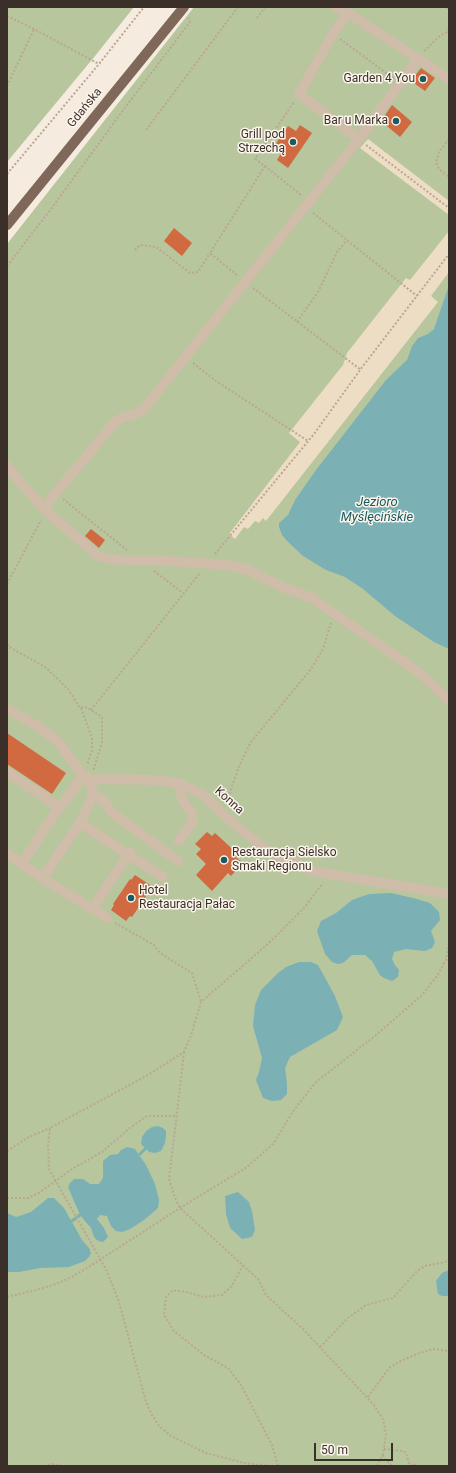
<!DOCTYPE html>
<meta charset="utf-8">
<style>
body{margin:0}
#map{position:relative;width:456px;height:1473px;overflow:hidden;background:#f5ebdf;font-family:Roboto,sans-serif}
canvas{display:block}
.frame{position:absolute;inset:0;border:8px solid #3b3029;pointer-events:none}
.scale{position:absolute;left:314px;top:1443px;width:79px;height:18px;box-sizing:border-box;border:2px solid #3b3029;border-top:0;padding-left:5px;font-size:12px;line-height:14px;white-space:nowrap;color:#3b3029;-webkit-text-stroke:3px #fcf5ec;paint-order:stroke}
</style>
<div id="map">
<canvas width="456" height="1473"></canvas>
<div class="frame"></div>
<div class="scale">50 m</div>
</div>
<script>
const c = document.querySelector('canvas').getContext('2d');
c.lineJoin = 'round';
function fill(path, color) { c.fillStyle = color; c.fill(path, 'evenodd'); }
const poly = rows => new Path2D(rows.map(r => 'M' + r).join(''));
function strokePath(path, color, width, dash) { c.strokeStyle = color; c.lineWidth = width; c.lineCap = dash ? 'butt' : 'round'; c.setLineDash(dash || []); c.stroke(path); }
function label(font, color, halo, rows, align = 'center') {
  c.font = font + ' Roboto,sans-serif'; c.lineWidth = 3; c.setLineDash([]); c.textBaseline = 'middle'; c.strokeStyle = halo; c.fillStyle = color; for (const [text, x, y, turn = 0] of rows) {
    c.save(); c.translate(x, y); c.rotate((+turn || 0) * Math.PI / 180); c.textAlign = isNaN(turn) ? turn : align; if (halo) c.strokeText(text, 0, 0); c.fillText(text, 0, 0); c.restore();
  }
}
fill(poly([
 [7,7,134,7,95,56,7,162],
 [194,7,449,7,449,1466,7,1466,7,244]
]), '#b7c69d');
fill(poly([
 [368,139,449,201,449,215,360,148],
 [449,231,449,272,431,296,438,302,266,521,263,518,259,523,255,521,248,529,244,527,235,539,229,534,300,442,289,433,343,365,347,353,406,278,410,280]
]), '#eeddc5');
fill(poly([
 [449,285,448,500,449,649,434,642,395,616,363,589,345,577,326,570,303,556,287,541,282,535,279,527,279,523,288,515,295,500,316,470,386,380,407,360,412,346,418,338,428,334,434,329],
 [391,893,417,899,430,903,439,912,440,920,431,931,435,942,432,948,425,951,406,949,394,952,392,959,395,965,399,970,398,977,392,981,384,978,380,975,372,961,365,955,352,955,343,963,338,964,332,962,325,954,317,931,321,921,336,913,352,900,369,894],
 [299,962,311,962,318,965,335,996,343,1017,337,1030,290,1057,285,1068,287,1083,287,1094,281,1100,272,1101,263,1098,256,1080,259,1072,262,1058,253,1026,255,1005,261,990,278,973,286,967],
 [158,1126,163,1128,166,1131,166,1136,165,1143,161,1151,155,1153,149,1152,141,1144,142,1137,146,1131,152,1127],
 [127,1147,135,1149,146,1165,155,1184,159,1200,158,1208,144,1220,130,1229,122,1232,116,1231,111,1226,107,1216,100,1215,97,1219,104,1228,108,1237,103,1242,98,1241,94,1237,91,1228,80,1215,68,1187,70,1183,74,1179,83,1179,90,1184,99,1184,103,1178,103,1161,110,1155,118,1154,121,1150],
 [238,1192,249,1202,252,1211,255,1230,252,1237,242,1239,230,1228,226,1214,225,1196],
 [48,1198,54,1198,64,1208,82,1240,89,1248,91,1253,89,1257,85,1261,69,1267,40,1268,19,1272,7,1272,7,1213,16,1217,31,1212],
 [449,1270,449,1296,442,1296,438,1294,436,1281,442,1273]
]), '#7bb1b5');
strokePath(poly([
 [140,1154,145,1149],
 [72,1221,80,1215]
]), '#7bb1b5', 3);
fill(poly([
 [421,68,435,78,425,91,411,81],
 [392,105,412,122,400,137,381,121],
 [300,125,312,133,288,168,277,160,283,150,275,145,288,126,296,131],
 [174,228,192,243,182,256,164,241],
 [91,529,105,540,99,548,85,536],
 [7,733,66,773,52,794,7,764],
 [207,832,212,836,215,833,239,855,236,857,243,863,231,876,228,873,212,891,196,875,206,864,196,854,201,849,195,844],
 [135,875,150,885,146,890,149,892,132,917,130,916,126,921,111,910,114,905,113,904,130,879,131,880]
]), '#d16941');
strokePath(poly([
 [447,7,449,11],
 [7,16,34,29,99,64],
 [257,18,265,7],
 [340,39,393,78],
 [424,51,440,36,447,32,449,27],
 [7,86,34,29],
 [146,130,238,7],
 [449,139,439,152,436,162,439,169,449,177],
 [366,145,449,208],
 [265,166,301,195],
 [7,174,99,64,144,7],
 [313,213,417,296],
 [135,250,140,245,156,247,190,273,198,272,210,253],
 [7,266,51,209,121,113,190,22,189,18],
 [237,275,210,253,265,166,255,159,294,102],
 [253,288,361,370],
 [297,322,318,292,337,252,347,240],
 [193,363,216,381,308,441],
 [63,499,127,550],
 [215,554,314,434,363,366,449,254],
 [154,571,183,593],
 [7,584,41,520],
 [7,644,11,648,45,667,68,689,80,708,86,707,102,717,102,743,93,771],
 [81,708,92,738,92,750,87,765],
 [91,710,200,573],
 [228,806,231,789,240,764,251,742,311,669,323,649,331,623],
 [115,923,154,945,160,953,192,973,201,1002],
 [184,1052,179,1096,169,1179,175,1198,180,1208,258,1279,266,1295,303,1329,374,1405,383,1419,386,1434,383,1454,377,1466],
 [7,1151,29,1137,50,1128],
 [7,1198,28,1198,37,1194,72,1169,102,1152,130,1128,147,1116,177,1116],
 [243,1265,232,1286,222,1295,204,1297,186,1292,173,1290,166,1297,164,1315,174,1331,204,1355,228,1368,241,1385,272,1445,278,1466],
 [7,1297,36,1290,56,1284,72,1277,87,1268,180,1208,247,1167,273,1144,294,1110,316,1082,375,1036,422,995,437,976,446,960,449,944],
 [320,1347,348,1318,366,1305,393,1298,417,1271,425,1266,445,1262,449,1259],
 [368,1397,389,1368,399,1362,417,1354,433,1349,449,1351],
 [384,1449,403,1451,406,1453,409,1463,414,1466],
 [383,1455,384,1458,392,1466],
 [414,1465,419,1466],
 [44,1466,53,1464,63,1466],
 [270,1466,244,1463,206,1453,171,1436,159,1426,152,1415,146,1402,119,1302,107,1271,49,1169,48,1145,50,1128,148,1075,184,1052,191,1035,201,1002,269,943,304,908,323,883]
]), '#bba693', 2, [2, 2]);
strokePath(poly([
 [335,7,348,13,449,79],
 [348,13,333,34,299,94,359,139],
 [7,465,14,475,46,511,97,555,108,559,125,560,170,561,225,565,246,569,283,587,312,598,400,659,423,676,449,701],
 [46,511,49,501,115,422,123,417,133,415,144,409,359,139,418,59],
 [7,709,34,724,45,731,59,743,78,769,83,775,89,779,94,780,104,779,153,780,178,783,204,795,226,817,265,849,312,871,449,894],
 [7,772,59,807,22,864],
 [89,779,93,793,105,802,111,812,178,861],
 [178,783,182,798,186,806,192,813,193,821,179,841],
 [59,807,68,798,83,775],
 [80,823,89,804,93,793],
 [7,854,53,885,75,898,107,918],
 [42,879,80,823,163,877],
 [92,909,130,852]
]), '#cfbca9', 10);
strokePath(poly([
 [7,225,184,7]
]), '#7f6759', 10);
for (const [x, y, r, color] of [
 [423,79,4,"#1a5b62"],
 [396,121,4,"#1a5b62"],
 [293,142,4,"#1a5b62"],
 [224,860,4,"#1a5b62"],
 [131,898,4,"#1a5b62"]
]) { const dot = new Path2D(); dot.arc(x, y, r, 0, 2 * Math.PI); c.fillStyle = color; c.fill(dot); strokePath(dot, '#fcf5ec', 1.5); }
label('12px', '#3b3029', '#fcf5ec', [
 ["Garden 4 You",415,79],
 ["Bar u Marka",388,121],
 ["Grill pod",285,135],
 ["Strzechą",285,149],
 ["Restauracja Sielsko",232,853,"left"],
 ["Smaki Regionu",232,867,"left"],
 ["Hotel",139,891,"left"],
 ["Restauracja Pałac",139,905,"left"]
], 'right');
label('12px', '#3b3029', '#fcf5ec', [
 ["Gdańska",85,108,-51],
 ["Konna",229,801,42]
]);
label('italic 13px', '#1a5b62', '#fcf5ec', [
 ["Jezioro",377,503],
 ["Myślęcińskie",377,518]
]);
</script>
